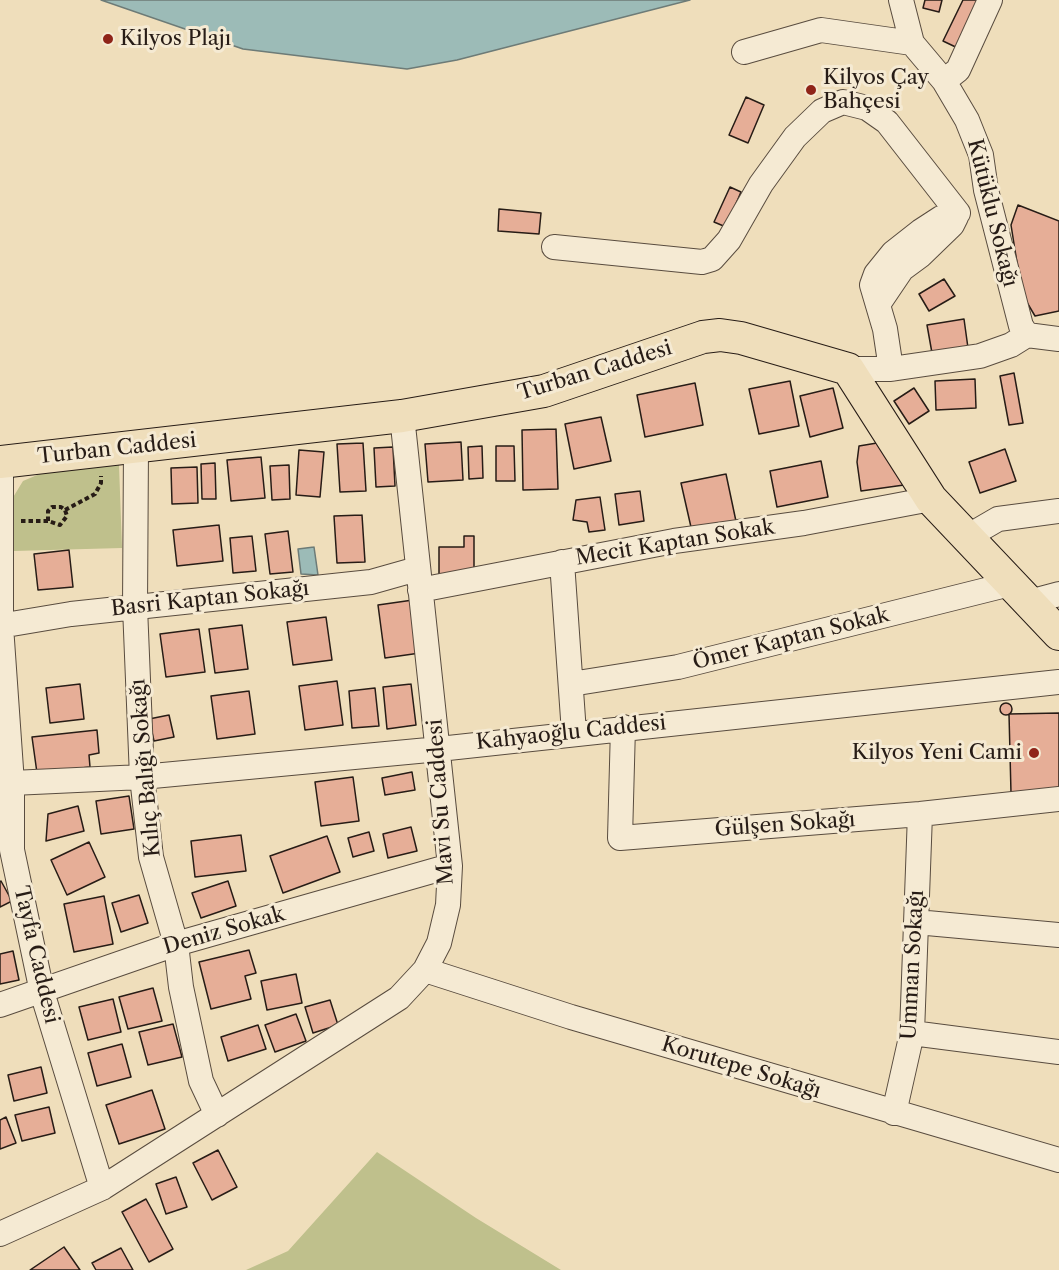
<!DOCTYPE html>
<meta charset="utf-8">
<style>
body{margin:0}
canvas{display:block;background:#efdebb}
</style>
<canvas width="1059" height="1270"></canvas>
<script>
const c = document.querySelector('canvas').getContext('2d');
c.lineJoin = 'round';
function fill(path, color) { c.fillStyle = color; c.fill(path, 'evenodd'); }
const poly = rows => new Path2D(rows.map(r => 'M' + r).join(''));
function strokePath(path, color, width, dash) { c.strokeStyle = color; c.lineWidth = width; c.lineCap = dash ? 'butt' : 'round'; c.setLineDash(dash || []); c.stroke(path); }
function label(font, color, halo, rows, align = 'center') {
  c.font = font + ' "Libre Caslon Text",serif'; c.lineWidth = 6; c.setLineDash([]); c.textBaseline = 'middle'; c.strokeStyle = halo; c.fillStyle = color; for (const [text, x, y, turn = 0] of rows) {
    c.save(); c.translate(x, y); c.rotate((+turn || 0) * Math.PI / 180); c.textAlign = isNaN(turn) ? turn : align; if (halo) c.strokeText(text, 0, 0); c.fillText(text, 0, 0); c.restore();
  }
}
fill(poly([
 [119,465,122,548,14,551,12,499,23,481,42,473],
 [377,1152,476,1218,561,1270,246,1270,288,1251]
]), '#bfc08c');
const water = poly([
 [101,0,690,0,457,60,407,69,243,49,101,0],
 [314,547,318,575,301,574,298,549,314,547]
]);
fill(water, '#9cbbb7');
strokePath(water, '#6d7b77', 1.5);
const building = poly([
 [925,0,942,0,939,12,923,8,925,0],
 [963,0,984,0,964,51,943,41,963,0],
 [746,97,764,105,748,143,729,135,746,97],
 [730,187,741,192,726,227,714,222,730,187],
 [1018,205,1059,221,1059,311,1035,316,1022,294,1011,225,1018,205],
 [499,209,541,213,539,234,498,231,499,209],
 [944,279,955,296,929,311,919,294,944,279],
 [964,319,968,348,932,353,927,325,964,319],
 [1014,373,1023,423,1009,425,1000,376,1014,373],
 [975,379,976,408,936,410,935,381,975,379],
 [790,381,799,426,759,434,749,389,790,381],
 [695,383,703,425,645,437,637,395,695,383],
 [833,388,843,428,810,437,800,396,833,388],
 [914,388,929,411,909,424,894,401,914,388],
 [601,417,611,461,574,469,565,424,601,417],
 [556,429,558,489,523,490,522,430,556,429],
 [461,442,463,480,428,482,425,444,461,442],
 [883,442,904,485,861,491,857,462,859,446,883,442],
 [363,443,366,491,340,492,337,444,363,443],
 [482,446,483,478,469,479,468,447,482,446],
 [496,446,514,446,515,481,496,481,496,446],
 [393,447,395,486,376,487,374,448,393,447],
 [1005,449,1016,481,980,493,969,462,1005,449],
 [299,450,324,452,320,497,296,495,299,450],
 [261,457,265,498,231,501,227,460,261,457],
 [821,461,828,497,777,507,770,471,821,461],
 [215,463,216,499,202,499,201,464,215,463],
 [289,465,290,499,272,500,270,466,289,465],
 [197,467,198,503,172,504,171,468,197,467],
 [726,474,737,526,693,536,681,483,726,474],
 [640,491,644,521,619,525,615,494,640,491],
 [600,497,605,530,589,532,587,522,573,520,576,500,600,497],
 [362,515,365,562,337,563,334,516,362,515],
 [219,525,223,561,177,566,173,530,219,525],
 [288,531,293,572,270,574,265,534,288,531],
 [252,536,256,571,233,573,230,538,252,536],
 [464,536,474,536,474,578,439,578,439,547,464,547,464,536],
 [69,550,73,587,38,590,34,554,69,550],
 [413,600,420,653,385,658,378,605,413,600],
 [326,617,332,660,293,665,287,622,326,617],
 [242,625,248,669,215,673,209,629,242,625],
 [199,629,205,672,166,677,160,634,199,629],
 [337,681,343,725,305,730,299,686,337,681],
 [80,684,84,719,50,723,46,688,80,684],
 [411,684,416,725,387,729,383,687,411,684],
 [375,688,379,726,352,728,349,691,375,688],
 [249,691,255,734,217,739,211,696,249,691],
 '1000 709a6 6 0 1 1 12 0a6 6 0 1 1-12 0Z',
 [1059,713,1059,792,1011,793,1009,714,1059,713],
 [169,715,174,737,154,741,149,719,169,715],
 [97,730,99,753,89,755,90,767,37,773,32,737,97,730],
 [412,772,415,790,385,795,382,778,412,772],
 [353,777,359,821,321,826,315,782,353,777],
 [129,796,134,829,101,834,96,801,129,796],
 [78,806,84,831,46,841,48,814,78,806],
 [411,827,417,851,388,858,383,834,411,827],
 [369,832,374,851,353,857,348,838,369,832],
 [241,835,246,871,195,877,191,841,241,835],
 [327,836,340,872,283,893,270,856,327,836],
 [89,842,105,877,67,895,51,860,89,842],
 [1,881,12,901,0,907,0,882,1,881],
 [228,881,236,906,201,918,192,893,228,881],
 [139,895,148,923,121,932,112,903,139,895],
 [104,896,113,944,74,952,64,904,104,896],
 [249,950,256,973,245,976,251,999,211,1009,199,962,249,950],
 [13,951,19,980,0,984,0,954,13,951],
 [296,974,302,1003,267,1010,261,981,296,974],
 [153,988,162,1021,128,1029,119,997,153,988],
 [113,999,121,1032,88,1040,79,1007,113,999],
 [330,1000,338,1025,313,1033,305,1007,330,1000],
 [296,1014,306,1041,275,1052,265,1025,296,1014],
 [173,1024,182,1057,148,1065,139,1032,173,1024],
 [258,1025,266,1049,228,1061,221,1037,258,1025],
 [122,1044,131,1077,97,1086,88,1053,122,1044],
 [41,1067,47,1093,14,1101,8,1075,41,1067],
 [152,1090,165,1129,119,1144,106,1105,152,1090],
 [49,1107,55,1133,22,1141,15,1115,49,1107],
 [6,1117,16,1143,0,1149,0,1120,6,1117],
 [218,1150,237,1187,212,1200,193,1163,218,1150],
 [176,1177,187,1207,166,1214,156,1184,176,1177],
 [146,1199,173,1249,149,1262,122,1212,146,1199],
 [64,1247,80,1270,30,1270,64,1247],
 [121,1248,133,1270,96,1270,92,1263,121,1248]
]);
fill(building, '#e6ae97');
strokePath(building, '#271c16', 1.5);
const minor = poly([
 [901,0,912,43,944,81,967,120,981,155,986,190,1021,326,1027,335],
 [744,52,821,30,912,43],
 [944,81,958,70,990,0],
 [554,247,702,262,712,259,729,240,761,184,795,137,822,111,843,102,867,108,887,122,958,213],
 [879,303,902,269,921,255,952,225,956,217],
 [848,369,891,369,980,356,1011,345,1027,335,1059,339],
 [891,369,885,329,872,285,876,274,893,253,921,231,941,218,958,213],
 [136,447,135,607,142,777,151,857,176,944,181,987,201,1081,217,1115],
 [1,462,1,626,12,783,12,850,42,992,102,1188],
 [967,537,998,519,1059,511],
 [562,562,574,733],
 [420,590,674,541,804,523,931,499],
 [1029,602,1059,594],
 [0,626,71,614,371,582,417,569],
 [571,684,678,667,1010,584],
 [623,727,620,838,920,814,1059,799],
 [12,783,142,777,439,749,1059,682],
 [916,922,1059,935],
 [425,970,571,1017,1059,1160],
 [0,1005,176,944,450,866],
 [912,1033,1059,1052],
 [894,1113,912,1033,920,814],
 [0,1234,102,1188,399,998,425,970,439,943,448,905,450,866,402,416]
]);
const major = poly([
 [0,462,402,416,544,391,703,337,720,335,741,338,848,369,931,499,1059,634]
]);
strokePath(minor, '#594c3f', 26);
strokePath(major, '#271c16', 34);
strokePath(poly([
 [65,510,95,494,101,483,101,476],
 [21,521,48,521,60,525,67,516,65,510,61,507,52,507,48,511,48,521]
]), '#271c16', 4, [4.5, 3]);
strokePath(minor, '#f5ead3', 24);
strokePath(major, '#efdebb', 32);
for (const [x, y, r, color] of [
 [108,39,6,"#8f2418"],
 [811,90,6,"#8f2418"],
 [1034,753,6,"#8f2418"]
]) { const dot = new Path2D(); dot.arc(x, y, r, 0, 2 * Math.PI); c.fillStyle = color; c.fill(dot); strokePath(dot, '#f5ead3', 2); }
label('21px', '#271c16', '#f5ead3', [
 ["Kilyos Plajı",120,39],
 ["Kilyos Çay",823,78],
 ["Bahçesi",823,102],
 ["Kilyos Yeni Cami",1022,753,"right"]
], 'left');
label('21px', '#271c16', '#f5ead3', [
 ["Kütüklu Sokağı",992,213,76],
 ["Turban Caddesi",595,371,-17],
 ["Turban Caddesi",117,449,-6],
 ["Mecit Kaptan Sokak",675,543,-9],
 ["Basri Kaptan Sokağı",210,599,-6],
 ["Ömer Kaptan Sokak",791,639,-14],
 ["Kahyaoğlu Caddesi",571,733,-6],
 ["Kılıç Balığı Sokağı",146,768,-95],
 ["Mavi Su Caddesi",441,802,-94],
 ["Gülşen Sokağı",785,825,-4],
 ["Deniz Sokak",224,931,-16],
 ["Tayfa Caddesi",36,955,77],
 ["Umman Sokağı",913,965,-87],
 ["Korutepe Sokağı",741,1068,17]
]);
</script>
